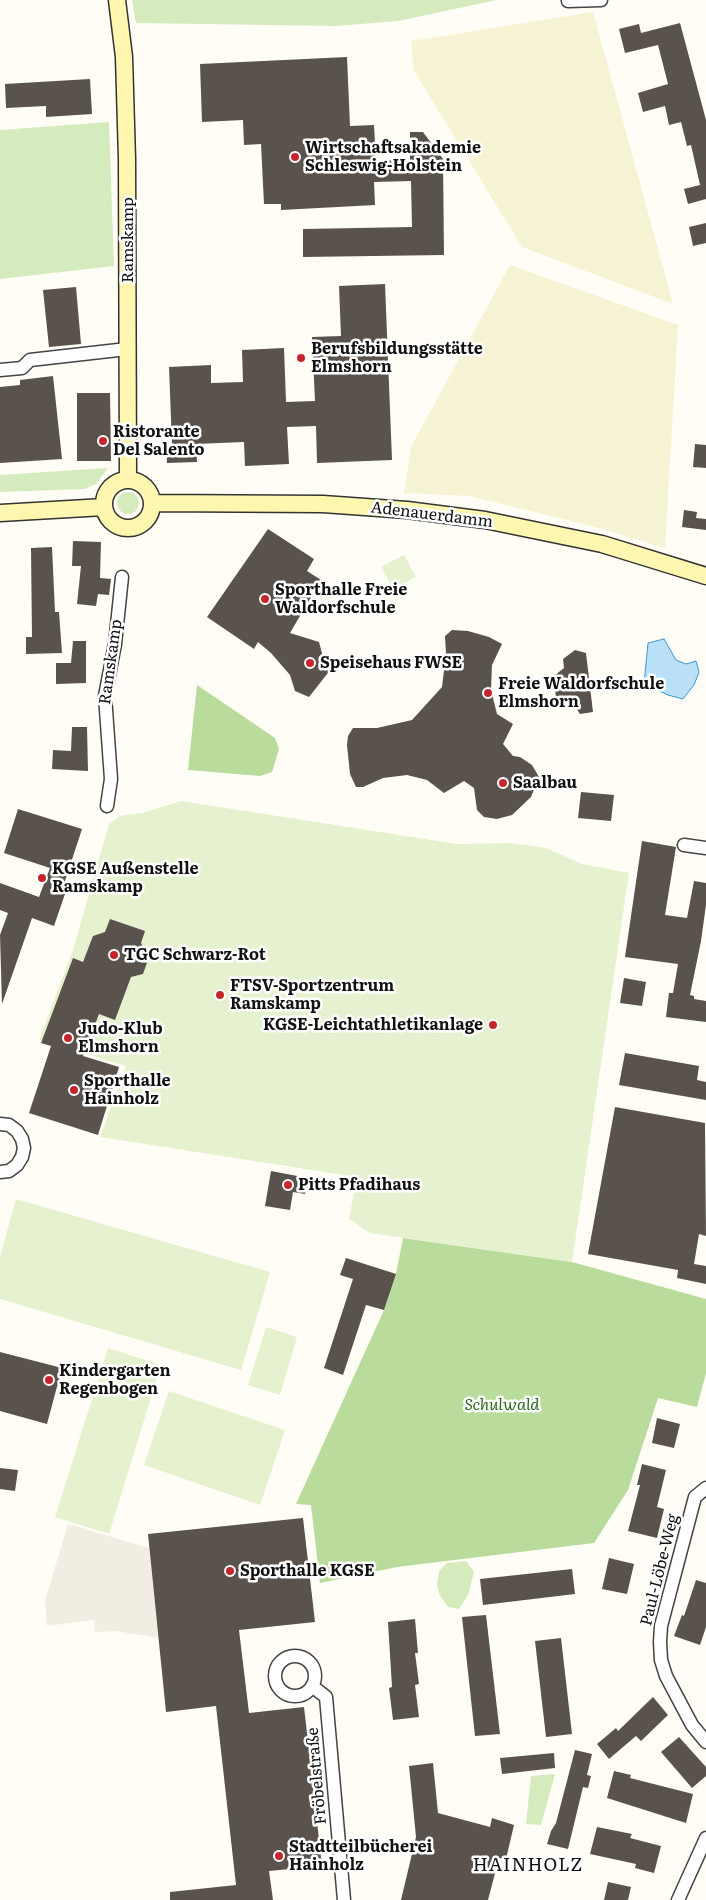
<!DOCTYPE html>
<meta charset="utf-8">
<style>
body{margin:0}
canvas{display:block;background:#fffdf5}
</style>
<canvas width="706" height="1900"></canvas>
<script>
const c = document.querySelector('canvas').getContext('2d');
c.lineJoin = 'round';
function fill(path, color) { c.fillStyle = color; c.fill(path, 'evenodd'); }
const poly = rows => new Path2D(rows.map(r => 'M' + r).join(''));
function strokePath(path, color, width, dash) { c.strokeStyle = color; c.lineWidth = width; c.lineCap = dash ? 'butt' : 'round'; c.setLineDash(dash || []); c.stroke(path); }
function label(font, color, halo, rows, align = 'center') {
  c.font = font + ' Literata,serif'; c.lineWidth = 5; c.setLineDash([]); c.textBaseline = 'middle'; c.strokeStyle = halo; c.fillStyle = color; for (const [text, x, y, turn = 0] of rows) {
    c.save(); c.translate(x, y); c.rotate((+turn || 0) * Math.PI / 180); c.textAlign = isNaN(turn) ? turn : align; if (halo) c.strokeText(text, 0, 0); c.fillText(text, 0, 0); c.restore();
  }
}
fill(poly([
 [593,12,673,304,522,247,414,71,411,41],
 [510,265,678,325,665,548,588,525,469,496,404,493,411,447]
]), '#f6f3d4');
fill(poly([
 [132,0,497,0,398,21,337,26,136,23],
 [109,122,114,266,0,279,0,130],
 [108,468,96,484,85,489,0,492,0,475],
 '117 503a11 11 0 1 1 22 0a11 11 0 1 1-22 0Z',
 [466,1561,474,1572,468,1595,459,1609,448,1607,439,1594,437,1584,439,1571,447,1563],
 [555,1774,541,1825,526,1824,531,1776]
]), '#d5ebbd');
fill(poly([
 [197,685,275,738,279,749,272,772,260,776,188,770],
 [403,1238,572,1262,706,1299,706,1373,697,1407,658,1398,628,1490,594,1543,397,1567,320,1583,311,1505,296,1504,384,1310,396,1274]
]), '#b9dc9c');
fill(poly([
 [404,555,416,577,393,589,381,567],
 [181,801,457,844,510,843,546,848,582,864,629,873,572,1262,370,1233,349,1219,357,1177,100,1137,126,1066,39,1040,73,950,109,824,120,816,142,813],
 [16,1199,270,1272,241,1370,0,1299,0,1257],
 [266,1327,297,1337,280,1395,248,1385],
 [108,1348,161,1365,109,1534,55,1517],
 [169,1391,285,1430,260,1505,144,1465]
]), '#e6f2cf');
fill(poly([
 [68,1524,149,1548,158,1638,116,1631,95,1632,94,1620,47,1626,45,1601]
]), '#f1ede2');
const water = poly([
 [664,639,676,660,686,664,696,661,699,672,694,685,683,699,668,695,644,684,648,643,664,639]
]);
fill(water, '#b9e0f7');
strokePath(water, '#3f96cf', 1);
fill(poly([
 [680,23,706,120,706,199,688,204,684,189,700,185,691,145,687,146,681,122,669,125,665,106,643,112,638,93,668,84,658,45,625,53,619,29,639,24,641,33],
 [347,57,350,126,374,125,376,161,410,160,410,132,423,132,443,159,444,255,303,257,303,229,412,227,411,181,374,182,375,205,281,210,281,204,264,204,261,144,244,145,243,120,202,122,200,64],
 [90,79,92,114,46,117,46,106,6,108,5,84],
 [706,223,706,243,693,246,689,227],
 [385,284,392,460,317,463,316,426,287,427,289,464,245,466,244,442,196,444,197,462,167,463,166,445,172,445,169,367,211,365,211,383,243,382,242,350,284,348,286,402,315,401,312,337,341,336,339,286],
 [76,287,81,344,49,347,43,290],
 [53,376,62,459,0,463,0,387,20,385,20,380],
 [77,393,110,393,111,461,77,461],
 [695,444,706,445,706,468,693,467],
 [684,510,697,512,696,518,706,519,706,530,682,527],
 [268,529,314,559,307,571,321,580,290,633,319,642,323,657,331,669,309,697,295,691,290,675,271,653,258,642,254,649,207,617],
 [73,541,101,542,100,578,111,579,109,595,98,594,96,606,77,604,81,566,72,566],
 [52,547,55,612,59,612,62,653,26,654,26,637,32,637,31,548],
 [452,630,468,631,489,637,502,644,492,665,491,690,497,714,513,724,503,744,513,756,520,757,532,765,539,777,531,797,512,815,497,819,484,817,477,810,474,788,464,781,444,793,427,780,407,775,383,778,363,787,356,787,350,774,347,745,348,736,353,728,377,728,412,720,442,687,446,654,445,636],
 [73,641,86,641,86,683,56,684,56,663,71,663],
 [575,650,586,653,593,712,580,714,571,700,556,699,554,676,564,668,563,659],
 [72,727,87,727,88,771,52,769,53,750,71,751],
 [581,792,614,795,611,821,578,818],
 [18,809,82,829,61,893,65,894,54,926,32,918,2,1004,0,935,8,913,0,910,0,883,39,897,50,868,4,853],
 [642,841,676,847,665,915,687,918,694,881,706,883,706,905,701,941,690,995,694,996,694,999,706,1001,706,1022,666,1017,669,993,673,993,678,964,625,957],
 [110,919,145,931,141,943,149,957,143,974,131,977,115,1020,99,1014,83,1056,119,1067,98,1135,29,1113,51,1046,41,1043,73,958,83,962,93,936,105,932],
 [624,978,646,982,642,1006,620,1003],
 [625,1053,699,1066,697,1080,706,1082,706,1100,619,1085],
 [615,1107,705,1123,706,1236,699,1234,694,1264,706,1266,706,1284,677,1278,678,1270,588,1254],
 [271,1171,308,1178,305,1194,293,1192,290,1210,265,1206],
 [346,1258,396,1274,384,1310,366,1305,343,1375,324,1368,353,1279,340,1275],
 [0,1352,62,1368,47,1424,0,1411],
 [657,1418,680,1424,674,1448,652,1443],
 [642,1464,666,1470,657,1507,664,1509,657,1538,628,1531,640,1485,637,1485],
 [0,1468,18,1470,15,1491,0,1489],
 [303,1518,315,1622,239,1630,249,1713,304,1707,322,1866,269,1871,273,1900,170,1900,170,1892,236,1885,216,1706,166,1712,148,1534],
 [609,1558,634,1564,627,1594,602,1589],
 [572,1569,575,1594,483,1605,480,1579],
 [696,1580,706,1583,706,1627,700,1645,674,1636,682,1615,684,1616],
 [486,1615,500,1734,475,1736,462,1617],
 [415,1619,418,1653,415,1653,419,1684,415,1685,419,1717,393,1720,389,1688,392,1687,388,1622],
 [561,1638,572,1734,546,1737,535,1641],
 [653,1697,668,1715,641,1741,636,1736,609,1759,597,1744,616,1728,618,1731],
 [679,1737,706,1767,706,1776,692,1788,661,1752],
 [575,1750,592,1754,587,1775,591,1776,588,1788,583,1787,568,1849,547,1844,551,1831,556,1823],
 [554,1753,555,1768,502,1774,500,1758],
 [433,1763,438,1813,490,1827,492,1818,514,1825,506,1859,499,1858,488,1900,401,1900,416,1837,409,1766],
 [614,1771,631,1775,630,1778,693,1794,686,1823,607,1798],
 [597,1827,632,1834,630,1838,661,1846,654,1873,635,1868,636,1864,590,1854],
 [608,1882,631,1887,628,1900,604,1900]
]), '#5a524d');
const street = poly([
 [568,1,601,0],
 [0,370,22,368,30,360,127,349],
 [107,806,111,779,105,696,115,644,122,577],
 [684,845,706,848],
 [0,1124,9,1125,17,1131,22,1139,24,1148,22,1157,17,1165,9,1171,0,1172],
 [706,1488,695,1497,661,1626,660,1642,661,1660,666,1676,692,1725,706,1742],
 '275 1676a20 20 0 1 1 40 0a20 20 0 1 1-40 0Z',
 [312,1686,326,1697,344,1900],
 [678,1900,706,1838]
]);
const secondary = poly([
 [117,0,124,57,127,159,128,480],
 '104 504a24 24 0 1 1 48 0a24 24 0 1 1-48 0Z',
 [152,503,323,504,407,510,485,520,602,544,706,576],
 [0,513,104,507]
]);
strokePath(street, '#444', 15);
strokePath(secondary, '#333', 19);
strokePath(street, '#fff', 12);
strokePath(secondary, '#fff6b0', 16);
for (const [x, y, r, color] of [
 [295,157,5,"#c4262e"],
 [301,358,5,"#c4262e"],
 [103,441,5,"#c4262e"],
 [265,599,5,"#c4262e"],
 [310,663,5,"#c4262e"],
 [488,693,5,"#c4262e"],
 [503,783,5,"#c4262e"],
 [42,878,5,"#c4262e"],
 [114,955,5,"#c4262e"],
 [220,995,5,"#c4262e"],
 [493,1025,5,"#c4262e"],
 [68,1038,5,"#c4262e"],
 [74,1090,5,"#c4262e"],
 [288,1185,5,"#c4262e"],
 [49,1380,5,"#c4262e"],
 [230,1571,5,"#c4262e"],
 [279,1856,5,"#c4262e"]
]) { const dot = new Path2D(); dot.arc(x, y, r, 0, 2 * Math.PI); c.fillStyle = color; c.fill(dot); strokePath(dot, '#fff', 2); }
label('bold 16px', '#111', '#fff', [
 ["Wirtschaftsakademie",305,148],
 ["Schleswig-Holstein",305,166],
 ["Berufsbildungsstätte",311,349],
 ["Elmshorn",311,367],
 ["Ristorante",113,432],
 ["Del Salento",113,450],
 ["Sporthalle Freie",275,590],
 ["Waldorfschule",275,608],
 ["Speisehaus FWSE",320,663],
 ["Freie Waldorfschule",498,684],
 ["Elmshorn",498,702],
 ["Saalbau",513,783],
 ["KGSE Außenstelle",52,869],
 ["Ramskamp",52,887],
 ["TGC Schwarz-Rot",124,955],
 ["FTSV-Sportzentrum",230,986],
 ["Ramskamp",230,1004],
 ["KGSE-Leichtathletikanlage",483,1025,"right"],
 ["Judo-Klub",78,1029],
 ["Elmshorn",78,1047],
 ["Sporthalle",84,1081],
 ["Hainholz",84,1099],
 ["Pitts Pfadihaus",298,1185],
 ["Kindergarten",59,1371],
 ["Regenbogen",59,1389],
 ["Sporthalle KGSE",240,1571],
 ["Stadtteilbücherei",289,1847],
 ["Hainholz",289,1865]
], 'left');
label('16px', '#111', '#fff', [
 ["Ramskamp",128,240,-90],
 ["Adenauerdamm",432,515,7],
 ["Ramskamp",111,662,-82],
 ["Paul-Löbe-Weg",660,1570,-76],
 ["Fröbelstraße",317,1776,-95]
]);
label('italic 16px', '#2f6b1f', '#fff', [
 ["Schulwald",502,1405]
]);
c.letterSpacing = '1px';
label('18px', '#111', '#fff', [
 ["HAINHOLZ",528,1866]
]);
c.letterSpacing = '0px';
</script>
